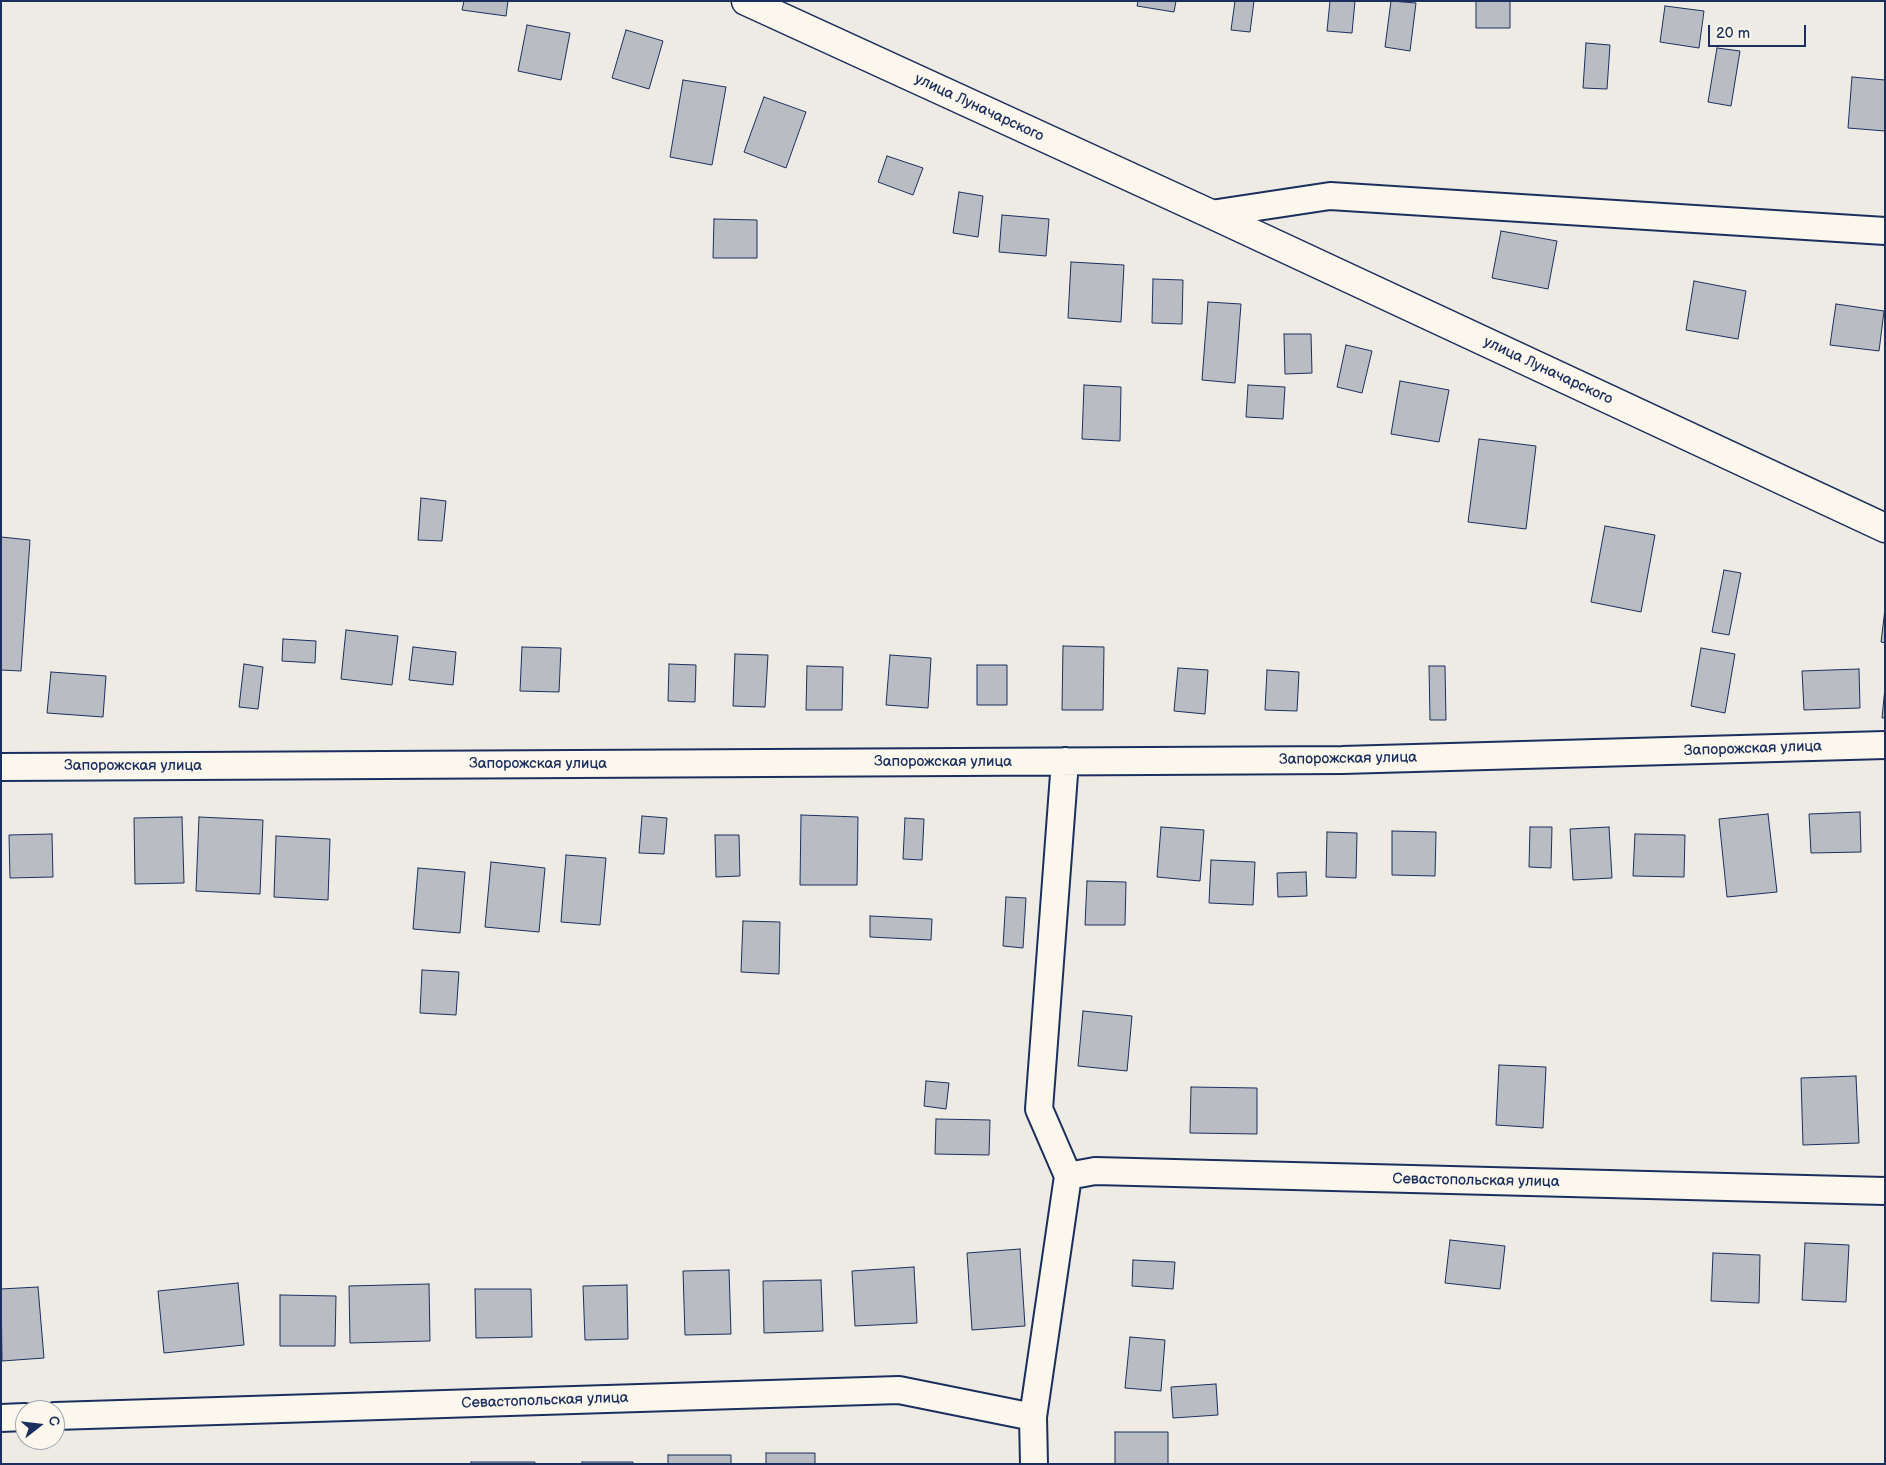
<!DOCTYPE html>
<meta charset="utf-8">
<style>
body{margin:0}
#map{position:relative;width:1886px;height:1465px;overflow:hidden;background:#eeebe4;font-family:"Balsamiq Sans",sans-serif}
canvas{display:block}
.frame{position:absolute;inset:0;border:2px solid #1b2f5e;pointer-events:none}
.north{position:absolute;left:15px;top:1400px;width:50px;height:50px;box-sizing:border-box;background:#fbf7ec;border:1px solid #a1a7b3;border-radius:50%;rotate:74deg;font-size:14px;font-weight:700;line-height:20px;text-align:center;color:#1b2f5e}
.north::after{content:'';display:block;margin:auto;width:18px;height:22px;background:#1b2f5e;clip-path:polygon(50% 0,100% 100%,50% 72%,0 100%)}
.scale{position:absolute;left:1708px;top:25px;width:98px;height:22px;box-sizing:border-box;border:2px solid #1b2f5e;border-top:0;padding-left:6px;font-size:15px;line-height:18px;white-space:nowrap;color:#1b2f5e;-webkit-text-stroke:4px #fbf7ec;paint-order:stroke}
</style>
<div id="map">
<canvas width="1886" height="1465"></canvas>
<div class="frame"></div>
<div class="north">С</div>
<div class="scale">20 m</div>
</div>
<script>
const c = document.querySelector('canvas').getContext('2d');
c.lineJoin = 'round';
function fill(path, color) { c.fillStyle = color; c.fill(path, 'evenodd'); }
const poly = rows => new Path2D(rows.map(r => 'M' + r).join(''));
function strokePath(path, color, width, dash) { c.strokeStyle = color; c.lineWidth = width; c.lineCap = dash ? 'butt' : 'round'; c.setLineDash(dash || []); c.stroke(path); }
function label(font, color, halo, rows, align = 'center') {
  c.font = font + ' "Balsamiq Sans",sans-serif'; c.lineWidth = 4.5; c.setLineDash([]); c.textBaseline = 'middle'; c.strokeStyle = halo; c.fillStyle = color; for (const [text, x, y, turn = 0] of rows) {
    c.save(); c.translate(x, y); c.rotate((+turn || 0) * Math.PI / 180); c.textAlign = isNaN(turn) ? turn : align; if (halo) c.strokeText(text, 0, 0); c.fillText(text, 0, 0); c.restore();
  }
}
const building = poly([
 [464,1,508,1,506,16,462,10,464,1],
 [1138,1,1176,1,1174,12,1137,6,1138,1],
 [1235,1,1254,1,1250,32,1231,30,1235,1],
 [1330,1,1355,1,1352,33,1327,31,1330,1],
 [1391,1,1416,3,1410,51,1385,47,1391,1],
 [1476,1,1510,1,1510,28,1476,28,1476,1],
 [1665,6,1704,11,1699,48,1660,42,1665,6],
 [527,25,570,33,561,80,518,71,527,25],
 [626,30,663,41,649,89,612,78,626,30],
 [1586,43,1610,45,1607,89,1583,88,1586,43],
 [1717,48,1740,51,1731,106,1708,102,1717,48],
 [1852,77,1885,80,1885,131,1848,128,1852,77],
 [683,80,726,87,712,165,670,157,683,80],
 [764,97,806,112,786,168,744,152,764,97],
 [887,156,923,168,913,195,878,182,887,156],
 [959,192,983,196,978,237,953,233,959,192],
 [1002,215,1049,219,1046,256,999,252,1002,215],
 [714,219,757,220,757,258,713,258,714,219],
 [1501,231,1557,241,1548,289,1492,278,1501,231],
 [1071,262,1124,265,1121,322,1068,318,1071,262],
 [1153,279,1183,280,1182,324,1152,323,1153,279],
 [1694,281,1746,291,1738,339,1686,330,1694,281],
 [1208,302,1241,304,1235,383,1202,380,1208,302],
 [1836,304,1884,311,1879,351,1830,345,1836,304],
 [1284,334,1311,334,1312,373,1285,374,1284,334],
 [1346,345,1372,351,1362,393,1337,387,1346,345],
 [1400,381,1449,390,1439,442,1391,434,1400,381],
 [1084,385,1121,387,1120,441,1082,439,1084,385],
 [1248,385,1285,387,1283,419,1246,417,1248,385],
 [1479,439,1536,446,1526,529,1468,522,1479,439],
 [421,498,446,501,442,541,418,540,421,498],
 [1605,526,1655,535,1641,612,1591,602,1605,526],
 [1,537,30,540,21,671,1,670,1,537],
 [1724,570,1741,573,1729,635,1712,632,1724,570],
 [1885,609,1885,643,1881,642,1885,609],
 [346,630,398,636,392,685,341,679,346,630],
 [283,639,316,641,315,663,282,661,283,639],
 [1063,646,1104,647,1103,710,1062,710,1063,646],
 [413,647,456,652,453,685,409,680,413,647],
 [522,647,561,648,559,692,520,691,522,647],
 [1701,648,1735,654,1725,713,1691,706,1701,648],
 [735,654,768,655,765,707,733,706,735,654],
 [890,655,931,658,928,708,886,705,890,655],
 [244,664,263,667,258,709,239,707,244,664],
 [669,664,696,665,695,702,668,701,669,664],
 [977,665,1007,665,1007,705,977,705,977,665],
 [807,666,843,667,842,710,806,710,807,666],
 [1429,666,1445,666,1446,720,1430,720,1429,666],
 [1178,668,1208,670,1205,714,1174,711,1178,668],
 [1859,669,1860,708,1804,710,1802,671,1859,669],
 [1267,670,1299,672,1297,711,1265,710,1267,670],
 [51,672,106,676,103,717,47,713,51,672],
 [1885,688,1885,718,1882,718,1885,688],
 [1860,812,1861,852,1811,853,1809,814,1860,812],
 [1768,814,1777,892,1727,897,1719,819,1768,814],
 [801,815,858,817,857,885,800,885,801,815],
 [642,816,667,818,664,854,639,853,642,816],
 [182,817,184,883,135,884,134,818,182,817],
 [199,817,263,820,260,894,196,891,199,817],
 [905,818,924,819,922,860,903,859,905,818],
 [1161,827,1204,830,1200,881,1157,877,1161,827],
 [1530,827,1552,827,1551,868,1529,867,1530,827],
 [1609,827,1612,878,1573,880,1570,829,1609,827],
 [1392,831,1436,832,1435,876,1392,875,1392,831],
 [1327,832,1357,833,1356,878,1326,877,1327,832],
 [52,834,53,877,10,878,9,835,52,834],
 [1635,834,1685,835,1684,877,1633,876,1635,834],
 [715,835,739,835,740,876,716,877,715,835],
 [276,836,330,839,328,900,274,897,276,836],
 [566,855,606,858,600,925,561,922,566,855],
 [1211,860,1255,862,1253,905,1209,903,1211,860],
 [491,862,545,868,539,932,485,927,491,862],
 [418,868,465,872,460,933,413,929,418,868],
 [1306,872,1307,896,1278,897,1277,873,1306,872],
 [1087,881,1126,882,1125,925,1085,925,1087,881],
 [1006,897,1026,898,1023,948,1003,946,1006,897],
 [870,916,932,919,931,940,870,937,870,916],
 [743,921,780,922,779,974,741,972,743,921],
 [422,970,459,972,456,1015,420,1013,422,970],
 [1083,1011,1132,1016,1127,1071,1078,1066,1083,1011],
 [1499,1065,1546,1067,1543,1128,1496,1125,1499,1065],
 [1856,1076,1859,1143,1803,1145,1801,1078,1856,1076],
 [926,1081,949,1083,946,1109,924,1106,926,1081],
 [1191,1087,1257,1088,1257,1134,1190,1133,1191,1087],
 [936,1119,990,1120,989,1155,935,1154,936,1119],
 [1450,1240,1505,1246,1500,1289,1445,1283,1450,1240],
 [1805,1243,1849,1245,1846,1302,1802,1300,1805,1243],
 [1020,1249,1025,1326,972,1330,967,1253,1020,1249],
 [1713,1253,1760,1255,1759,1303,1711,1301,1713,1253],
 [1133,1260,1175,1262,1173,1289,1132,1286,1133,1260],
 [914,1267,917,1323,855,1326,852,1271,914,1267],
 [729,1270,731,1334,685,1335,683,1271,729,1270],
 [821,1280,823,1331,764,1333,763,1281,821,1280],
 [238,1283,244,1345,164,1353,158,1291,238,1283],
 [429,1284,430,1341,350,1343,349,1286,429,1284],
 [627,1285,628,1339,585,1340,583,1286,627,1285],
 [38,1287,44,1358,2,1361,1,1289,38,1287],
 [475,1289,531,1289,532,1337,476,1338,475,1289],
 [280,1295,336,1296,335,1346,280,1346,280,1295],
 [1130,1337,1165,1340,1161,1391,1125,1388,1130,1337],
 [1216,1384,1218,1415,1173,1418,1171,1387,1216,1384],
 [1115,1432,1168,1432,1168,1464,1115,1464,1115,1432],
 [766,1453,815,1453,815,1464,766,1464,766,1453],
 [668,1455,731,1455,731,1464,668,1464,668,1455],
 [471,1462,535,1462,535,1464,471,1464,471,1462],
 [582,1462,633,1462,633,1464,582,1464,582,1462]
]);
fill(building, '#b9bcc3');
strokePath(building, '#1b2f5e', 1);
const street = poly([
 [1211,214,1330,196,1885,231],
 [1,767,1342,760,1885,745],
 [1068,1176,1095,1171,1885,1191],
 [55,1416,899,1390,1033,1417],
 [1,1418,25,1417],
 [1034,1464,1033,1417,1068,1176,1039,1109,1065,761]
]);
const secondary = poly([
 [746,1,1211,214,1885,528]
]);
strokePath(street, '#1b2f5e', 30);
strokePath(secondary, '#1b2f5e', 31);
strokePath(street, '#fbf7ec', 26);
strokePath(secondary, '#fbf7ec', 28);
label('15px', '#1b2f5e', '#fbf7ec', [
 ["улица Луначарского",979,108,25],
 ["улица Луначарского",1548,371,25],
 ["Запорожская улица",1753,749,-2],
 ["Запорожская улица",1348,759,-1],
 ["Запорожская улица",943,762],
 ["Запорожская улица",538,764],
 ["Запорожская улица",133,766],
 ["Севастопольская улица",1476,1181,1],
 ["Севастопольская улица",545,1401,-2]
]);
</script>
